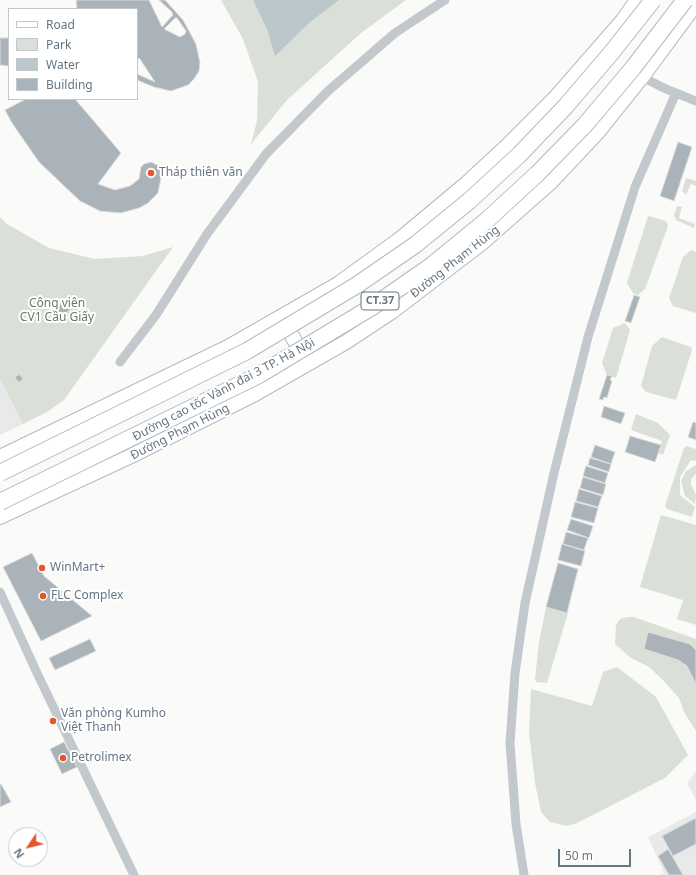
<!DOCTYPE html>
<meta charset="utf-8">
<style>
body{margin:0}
#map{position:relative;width:696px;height:875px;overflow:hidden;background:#fafaf8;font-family:"Noto Sans",sans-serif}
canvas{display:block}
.legend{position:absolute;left:8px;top:8px;width:130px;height:92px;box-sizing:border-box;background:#fff;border:1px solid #c1c8cd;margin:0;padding:5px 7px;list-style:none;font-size:12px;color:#657683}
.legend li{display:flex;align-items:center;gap:8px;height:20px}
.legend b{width:20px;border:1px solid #c1c8cd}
.north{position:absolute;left:8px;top:827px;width:40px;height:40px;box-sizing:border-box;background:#fff;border:1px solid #c1c8cd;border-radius:50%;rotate:235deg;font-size:11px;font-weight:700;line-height:16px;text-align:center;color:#657683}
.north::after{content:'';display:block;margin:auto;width:14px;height:18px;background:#e4572e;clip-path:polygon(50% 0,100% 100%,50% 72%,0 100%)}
.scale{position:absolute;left:558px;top:849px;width:73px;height:18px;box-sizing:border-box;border:2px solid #657683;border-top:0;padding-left:5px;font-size:12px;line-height:14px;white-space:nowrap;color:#657683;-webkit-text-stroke:3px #fff;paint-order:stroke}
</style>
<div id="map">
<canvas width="696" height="875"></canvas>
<ul class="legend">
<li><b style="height:5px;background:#fff"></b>Road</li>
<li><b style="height:11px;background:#dadfd7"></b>Park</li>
<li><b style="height:11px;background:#bbc7cb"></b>Water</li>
<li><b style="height:11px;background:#aab3b9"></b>Building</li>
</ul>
<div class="north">N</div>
<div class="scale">50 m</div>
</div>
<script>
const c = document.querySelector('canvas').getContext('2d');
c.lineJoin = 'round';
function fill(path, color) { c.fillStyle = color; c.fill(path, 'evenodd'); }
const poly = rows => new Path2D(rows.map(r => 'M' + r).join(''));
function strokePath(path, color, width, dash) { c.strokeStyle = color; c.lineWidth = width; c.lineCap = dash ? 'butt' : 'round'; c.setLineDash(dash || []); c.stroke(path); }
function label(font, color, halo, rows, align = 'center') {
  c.font = font + ' "Noto Sans",sans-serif'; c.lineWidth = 4; c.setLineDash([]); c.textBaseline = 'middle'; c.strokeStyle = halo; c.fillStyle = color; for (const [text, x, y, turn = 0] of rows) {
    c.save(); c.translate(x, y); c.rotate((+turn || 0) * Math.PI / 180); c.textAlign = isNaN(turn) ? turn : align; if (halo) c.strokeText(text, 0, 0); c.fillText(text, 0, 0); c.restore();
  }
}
fill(poly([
 [0,379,23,424,0,435],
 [696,771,696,800,687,783],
 [696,812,696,875,659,875,664,873,648,837]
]), '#e8e9e9');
fill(poly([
 [221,0,406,0,361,33,287,100,251,144,257,121,258,82,243,39],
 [686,178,696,181,696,186,691,184,686,195,682,191],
 [677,206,682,207,679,218,695,224,694,228,676,220,674,215],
 [648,216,666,221,668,226,645,289,638,295,633,293,627,283],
 [0,217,7,224,49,248,95,259,143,256,173,247,64,400,47,412,23,424,0,379],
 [691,250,696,252,696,313,673,306,669,298,683,257],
 [625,323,630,330,616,378,607,375,602,363,613,328],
 [662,337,691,347,692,350,676,400,646,392,641,386,652,346],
 [636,414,658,423,670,435,663,455,658,453,662,441,631,430],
 [686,446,696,449,696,461,691,460,680,477,680,495,695,507,692,517,667,509,665,506,684,448],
 [696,465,696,474,691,479,691,484,696,495,695,504,685,496,681,481,686,471],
 [661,515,696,525,696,625,677,619,683,600,640,587],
 [546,607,568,613,547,683,536,682,535,679,539,642],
 [627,617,634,617,696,639,696,650,690,644,648,632,644,649,678,660,687,666,696,684,696,731,684,712,679,698,664,681,649,667,631,658,615,644,616,625,620,619],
 [617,667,656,697,688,755,665,778,577,823,567,826,550,822,541,812,535,783,529,732,531,689,592,706,603,672]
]), '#dadfd7');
fill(poly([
 [253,0,339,0,310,22,275,56,267,29]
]), '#bbc7cb');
const building = poly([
 [76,0,149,0,162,27,173,15,172,12,159,0,165,0,183,20,196,44,200,63,199,71,194,79,188,85,171,91,154,87,137,80,137,74,155,82,140,59,139,58,137,60,137,9,77,9,76,0],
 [175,18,177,18,186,31,185,34,180,37,164,29,175,18],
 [0,38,9,38,9,66,0,65,0,38],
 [26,99,75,99,121,153,98,184,115,190,130,186,139,179,141,167,144,164,151,162,159,166,162,173,158,193,148,203,139,208,121,213,100,211,80,201,39,162,12,123,5,110,26,99],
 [678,142,692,147,674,201,660,196,678,142],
 '146 173a5 5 0 1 1 10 0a5 5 0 1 1-10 0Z',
 [634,295,640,297,631,323,625,321,634,295],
 [62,302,70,309,63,317,55,310,62,302],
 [20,374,23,380,18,382,15,377,20,374],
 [607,375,612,376,610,380,612,381,607,398,604,397,603,400,599,399,607,375],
 [604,406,625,413,621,424,601,417,604,406],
 [693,422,696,423,696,440,688,437,693,422],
 [630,436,661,445,655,462,625,452,630,436],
 [595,445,615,452,611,464,591,457,595,445],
 [590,458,611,464,609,472,588,465,590,458],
 [586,466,608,473,605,483,583,476,586,466],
 [583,477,606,484,603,495,580,488,583,477],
 [579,489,602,496,598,507,576,501,579,489],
 [575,502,598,508,594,523,571,517,575,502],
 [571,519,593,526,589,538,567,530,571,519],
 [566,532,588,538,584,550,563,544,566,532],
 [562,544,585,551,581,566,558,560,562,544],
 [32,553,44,576,92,616,41,641,3,567,32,553],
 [558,563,578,569,567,613,546,607,558,563],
 [648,632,690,644,696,650,696,684,687,666,678,660,644,649,648,632],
 [90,639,96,651,55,670,49,658,90,639],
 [64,742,77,767,62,774,50,749,64,742],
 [1,784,11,802,0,807,0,785,1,784],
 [696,818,696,844,673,856,662,836,696,818],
 [668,849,683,875,669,875,658,856,668,849]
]);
fill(building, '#aab3b9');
strokePath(building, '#dcdcda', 1);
const primary = poly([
 [282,318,305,359],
 [0,457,228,347,338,284,400,239,467,183,506,147,555,98,623,20,637,0],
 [0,517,131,456,255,394,346,342,393,311,482,243,551,182,598,132,642,77,696,4]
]);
strokePath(primary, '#b5babe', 16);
strokePath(poly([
 [642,77,666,89,696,101],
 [120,362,156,315,207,234,266,154,328,91,395,33,445,0],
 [0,592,37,673,134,875],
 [524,875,516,824,510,743,515,673,525,603,554,473,588,337,635,187,676,93]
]), '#c3c8cc', 9);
strokePath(primary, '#fff', 14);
const motorwayBridge = poly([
 [0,473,247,351,357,285,415,245,469,201,519,155,565,107,612,52,653,0],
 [0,502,259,375,372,307,431,266,486,221,537,174,585,125,633,68,685,0]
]);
strokePath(motorwayBridge, '#b4b9bd', 18, []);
strokePath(motorwayBridge, '#fff', 16);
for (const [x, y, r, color] of [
 [151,173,4,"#e4572e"],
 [42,568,4,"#e4572e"],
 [43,596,4,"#e4572e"],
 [53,721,4,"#e4572e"],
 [63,758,4,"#e4572e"]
]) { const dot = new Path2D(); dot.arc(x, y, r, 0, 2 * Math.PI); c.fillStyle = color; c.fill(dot); strokePath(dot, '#fff', 1.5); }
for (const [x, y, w] of [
 [380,301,38]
]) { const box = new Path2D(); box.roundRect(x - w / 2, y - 9, w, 18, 3); c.fillStyle = '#fff'; c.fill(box); strokePath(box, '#657683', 1); }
label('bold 11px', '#657683', null, [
 ["CT.37",380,301]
]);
label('12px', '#657683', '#fff', [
 ["Tháp thiên văn",159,173],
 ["WinMart+",50,568],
 ["FLC Complex",51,596],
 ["Văn phòng Kumho",61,714],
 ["Việt Thanh",61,728],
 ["Petrolimex",71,758]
], 'left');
label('12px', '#657683', '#fff', [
 ["Đường Phạm Hùng",455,262,-38],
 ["Đường cao tốc Vành đai 3 TP. Hà Nội",224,390,-28],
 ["Đường Phạm Hùng",180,432,-27]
]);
label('12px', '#687a64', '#fff', [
 ["Công viên",57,304],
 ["CV1 Cầu Giấy",57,318]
]);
</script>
